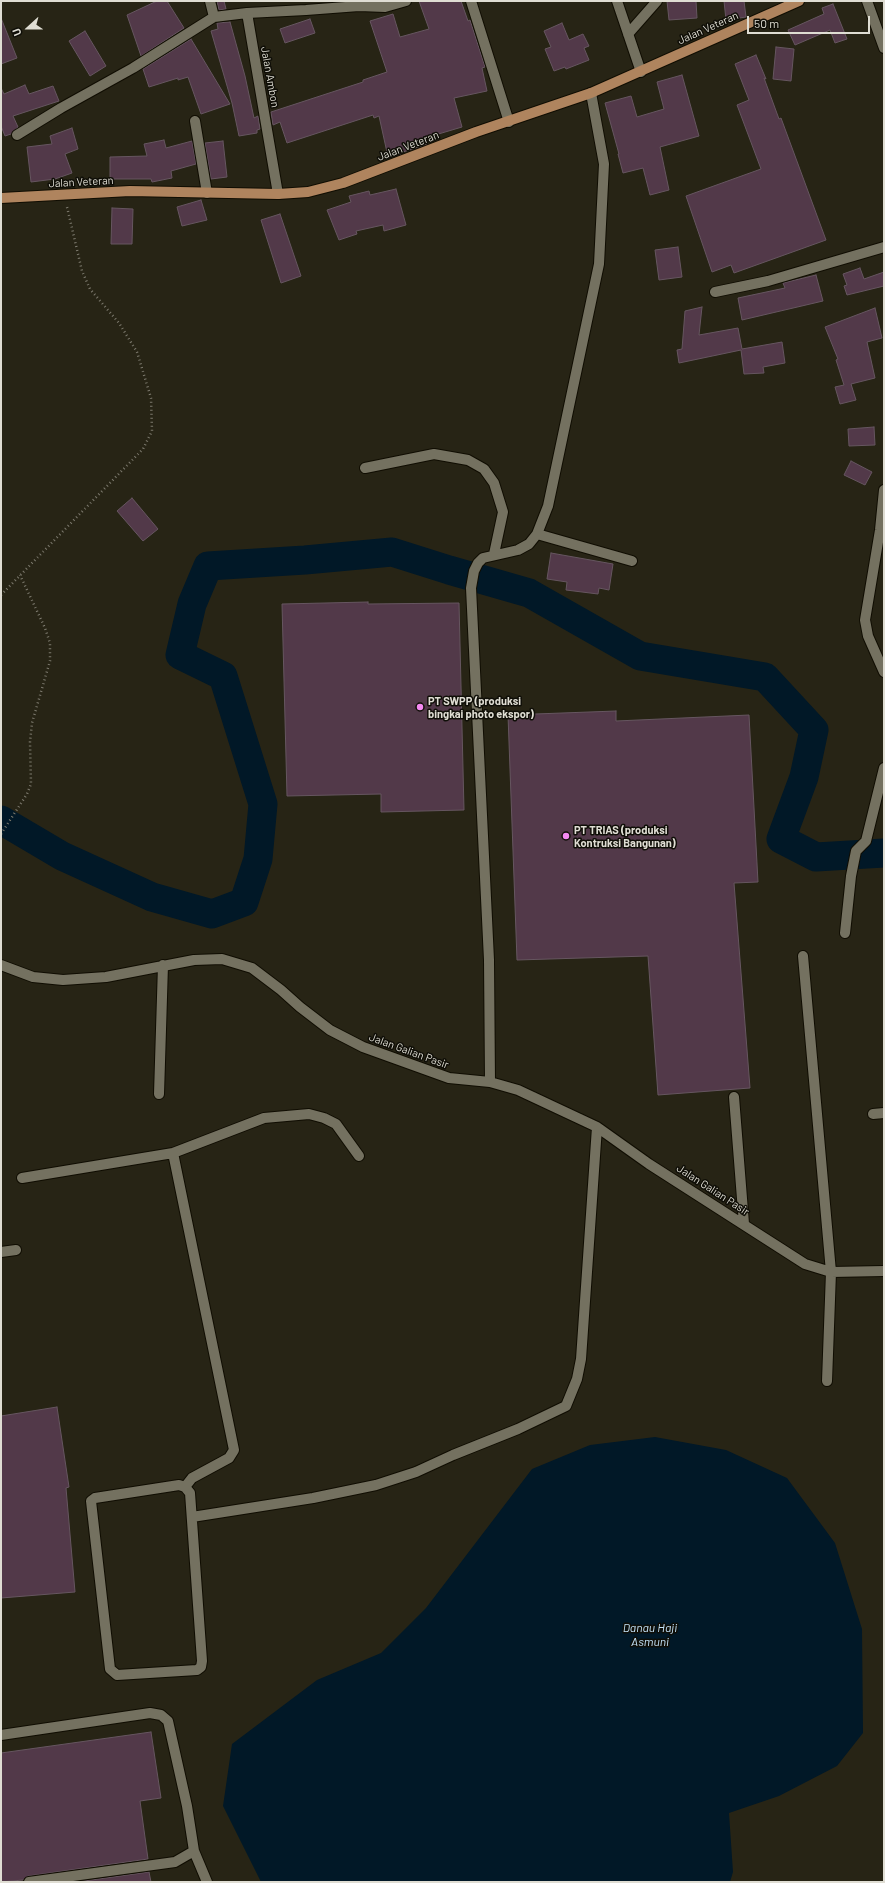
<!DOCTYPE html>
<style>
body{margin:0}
#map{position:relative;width:885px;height:1883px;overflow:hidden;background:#272415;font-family:Barlow,sans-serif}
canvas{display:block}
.frame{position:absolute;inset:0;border:2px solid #dfddd3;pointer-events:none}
.north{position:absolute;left:8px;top:8px;width:40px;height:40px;-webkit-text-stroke:3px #0f0e07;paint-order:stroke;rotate:249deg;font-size:11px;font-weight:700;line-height:16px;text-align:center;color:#dfddd3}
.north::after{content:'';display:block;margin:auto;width:14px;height:18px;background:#dfddd3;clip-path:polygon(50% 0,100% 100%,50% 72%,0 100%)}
.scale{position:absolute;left:747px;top:16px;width:123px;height:18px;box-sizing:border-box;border:2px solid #dfddd3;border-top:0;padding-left:5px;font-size:12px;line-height:14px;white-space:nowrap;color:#dfddd3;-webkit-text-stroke:3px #0f0e07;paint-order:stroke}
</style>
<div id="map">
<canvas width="885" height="1883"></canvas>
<div class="frame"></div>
<div class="north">U</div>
<div class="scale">50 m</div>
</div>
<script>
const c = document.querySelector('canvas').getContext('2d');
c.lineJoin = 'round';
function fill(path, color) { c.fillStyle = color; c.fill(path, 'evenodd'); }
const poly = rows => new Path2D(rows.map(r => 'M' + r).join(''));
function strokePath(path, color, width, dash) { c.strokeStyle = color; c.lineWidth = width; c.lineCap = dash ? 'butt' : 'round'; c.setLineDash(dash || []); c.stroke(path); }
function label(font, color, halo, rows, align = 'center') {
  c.font = font + ' Barlow,sans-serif'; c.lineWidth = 3; c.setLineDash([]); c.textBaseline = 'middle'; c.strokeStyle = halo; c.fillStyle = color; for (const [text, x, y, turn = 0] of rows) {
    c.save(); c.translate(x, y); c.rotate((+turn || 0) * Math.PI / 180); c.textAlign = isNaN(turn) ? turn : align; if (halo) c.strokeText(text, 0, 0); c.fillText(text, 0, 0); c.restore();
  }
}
fill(poly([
 [655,1437,726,1450,787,1478,835,1543,862,1629,863,1733,837,1766,779,1796,729,1813,733,1872,730,1882,261,1882,223,1806,232,1744,317,1680,381,1653,426,1608,532,1469,590,1445]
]), '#011827');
strokePath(poly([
 [1,820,62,856,152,897,212,914,244,902,258,859,263,804,223,676,180,655,192,604,208,566,305,560,392,552,449,570,529,593,640,656,765,677,814,730,804,777,781,839,816,857,884,853]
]), '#011827', 29);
const building = poly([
 [157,1,167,1,184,28,141,56,127,15,157,1],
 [217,1,224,1,226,9,219,10,217,1],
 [419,1,461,1,468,21,470,20,485,67,482,68,487,91,454,98,462,127,425,138,427,144,403,152,401,154,388,157,379,116,374,118,373,115,287,143,280,122,273,125,271,112,363,82,363,80,387,72,370,21,393,14,400,37,429,29,419,1],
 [667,1,696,1,697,18,669,20,667,1],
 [724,1,744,1,746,17,726,20,724,1],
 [833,4,847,39,835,43,830,30,795,45,788,30,824,14,822,8,833,4],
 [1,18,17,58,1,64,1,18],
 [310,19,315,33,285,43,280,29,310,19],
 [230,22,245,76,254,118,258,116,260,129,257,130,257,133,239,136,232,103,211,31,218,29,217,23,230,22],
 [562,23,569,40,583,34,589,46,584,48,589,60,566,69,565,67,554,71,545,49,551,47,544,31,562,23],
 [85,31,106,66,90,76,69,41,85,31],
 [191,39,230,104,201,114,188,77,178,80,178,78,149,87,143,69,191,39],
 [776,47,794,49,791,81,773,79,776,47],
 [756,55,766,79,764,78,779,119,781,118,826,240,734,273,731,265,712,272,686,196,761,169,737,105,749,100,735,64,756,55],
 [682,75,699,136,660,147,669,190,650,195,643,168,623,173,618,154,619,154,605,103,631,96,637,117,664,109,657,82,682,75],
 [25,85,29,94,53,86,59,101,13,116,18,127,11,134,5,136,1,126,1,88,4,94,25,85],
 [72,128,78,149,65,154,72,173,55,179,31,182,27,147,52,144,50,136,72,128],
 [164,140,166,148,192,141,196,164,171,171,172,178,152,182,151,179,110,179,110,157,147,156,144,144,164,140],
 [223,141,227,177,211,179,205,143,223,141],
 [396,189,406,225,384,231,383,225,356,231,357,234,339,240,327,210,351,202,349,196,369,191,370,195,396,189],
 [201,200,207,220,182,226,177,207,201,200],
 [112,208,133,209,132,244,111,244,112,208],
 [280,214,301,276,281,283,261,220,280,214],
 [678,247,682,277,659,280,655,250,678,247],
 [860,268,864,279,884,272,884,286,847,295,844,286,847,285,843,274,860,268],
 [816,275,823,301,742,320,738,298,785,288,783,283,816,275],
 [702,307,699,335,738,328,742,349,782,342,785,363,763,367,764,373,744,374,741,350,679,363,677,350,682,349,685,311,702,307],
 [875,308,882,338,867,342,875,378,851,384,856,400,840,404,835,387,844,385,836,360,838,359,825,327,875,308],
 [874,427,875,445,849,446,848,429,874,427],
 [851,461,872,472,865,485,844,475,851,461],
 [132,498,158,529,143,541,117,511,132,498],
 [551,553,613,564,609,590,599,588,598,594,566,590,567,582,547,579,551,553],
 [368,602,368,604,459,603,464,810,381,812,381,794,287,796,282,604,368,602],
 [616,711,616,721,749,715,758,882,734,883,750,1088,658,1095,648,956,517,960,508,715,616,711],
 [57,1407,69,1487,66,1488,75,1592,1,1598,1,1416,57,1407],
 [151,1732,161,1798,140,1801,148,1859,28,1876,23,1880,1,1882,1,1753,151,1732],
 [149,1872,151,1882,77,1882,149,1872]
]);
fill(building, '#523949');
strokePath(building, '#665660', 1);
const minor = poly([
 [210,1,214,17,247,13,278,194],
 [471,1,509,122],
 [617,1,641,72],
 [867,1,884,48],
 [247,13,306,10,359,6,385,7,406,1],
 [628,34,657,1],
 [195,121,207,193],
 [17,135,61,108,133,68,214,17],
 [715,292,768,281,884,247],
 [365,468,434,454,468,460,484,469,494,483,503,512,494,554],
 [884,490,880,530,865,620,868,636,884,672],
 [537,534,632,561],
 [845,933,851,876,856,851,866,841,884,768],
 [803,956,831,1272,827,1381],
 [1,965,33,977,63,980,106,977,194,960,222,959,252,968,281,990,300,1007,330,1030,363,1047,449,1078,490,1082,518,1090,597,1127,649,1164,805,1264,831,1272,884,1271],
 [490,1082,489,960,471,588,474,571,478,563,483,558,518,550,529,544,537,534,548,506,599,264,604,164,591,93],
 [159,1094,163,965],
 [734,1097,744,1224],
 [873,1114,884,1113],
 [22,1178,173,1153],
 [1,1252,16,1250],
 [179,1485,185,1487,190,1493,202,1661,201,1667,197,1670,117,1675,110,1669,91,1501,95,1498,179,1485],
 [185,1487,192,1478,229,1458,234,1450,173,1153,264,1118,309,1114,324,1118,336,1124,359,1156],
 [192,1517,313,1498,376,1485,416,1472,453,1455,518,1429,566,1406,577,1379,581,1359,597,1127],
 [1,1735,150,1713,161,1715,168,1721,187,1806,194,1851,175,1862,29,1882],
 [194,1851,207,1882]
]);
const major = poly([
 [1,198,130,191,278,194,308,192,343,183,476,132,591,93,799,1]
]);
strokePath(minor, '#100d02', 12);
strokePath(major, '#100d02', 12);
strokePath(poly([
 [1,595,143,449,152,431,151,398,137,352,119,323,90,289,82,271,67,207],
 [1,834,27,794,31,784,30,742,32,723,50,661,50,643,45,628,20,575]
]), '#7d7a6e', 2.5, [1, 3]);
strokePath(minor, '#747160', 10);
strokePath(major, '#af845e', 10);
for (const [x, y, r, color] of [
 [420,707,4,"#f489f1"],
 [566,836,4,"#f489f1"]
]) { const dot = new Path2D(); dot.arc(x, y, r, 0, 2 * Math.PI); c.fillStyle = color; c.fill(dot); strokePath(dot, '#0f0e07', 1.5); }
label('11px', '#dfddd3', '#0f0e07', [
 ["Jalan Veteran",708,28,-24],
 ["Jalan Ambon",270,77,80],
 ["Jalan Veteran",408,146,-21],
 ["Jalan Veteran",81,182,-3],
 ["Jalan Galian Pasir",409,1051,20],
 ["Jalan Galian Pasir",713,1190,33]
]);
label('bold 11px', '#dfddd3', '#0f0e07', [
 ["PT SWPP (produksi",428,701],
 ["bingkai photo ekspor)",428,714],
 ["PT TRIAS (produksi",574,830],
 ["Kontruksi Bangunan)",574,843]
], 'left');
label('italic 12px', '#c3e2f8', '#0f0e07', [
 ["Danau Haji",650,1628],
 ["Asmuni",650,1642]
]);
</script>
